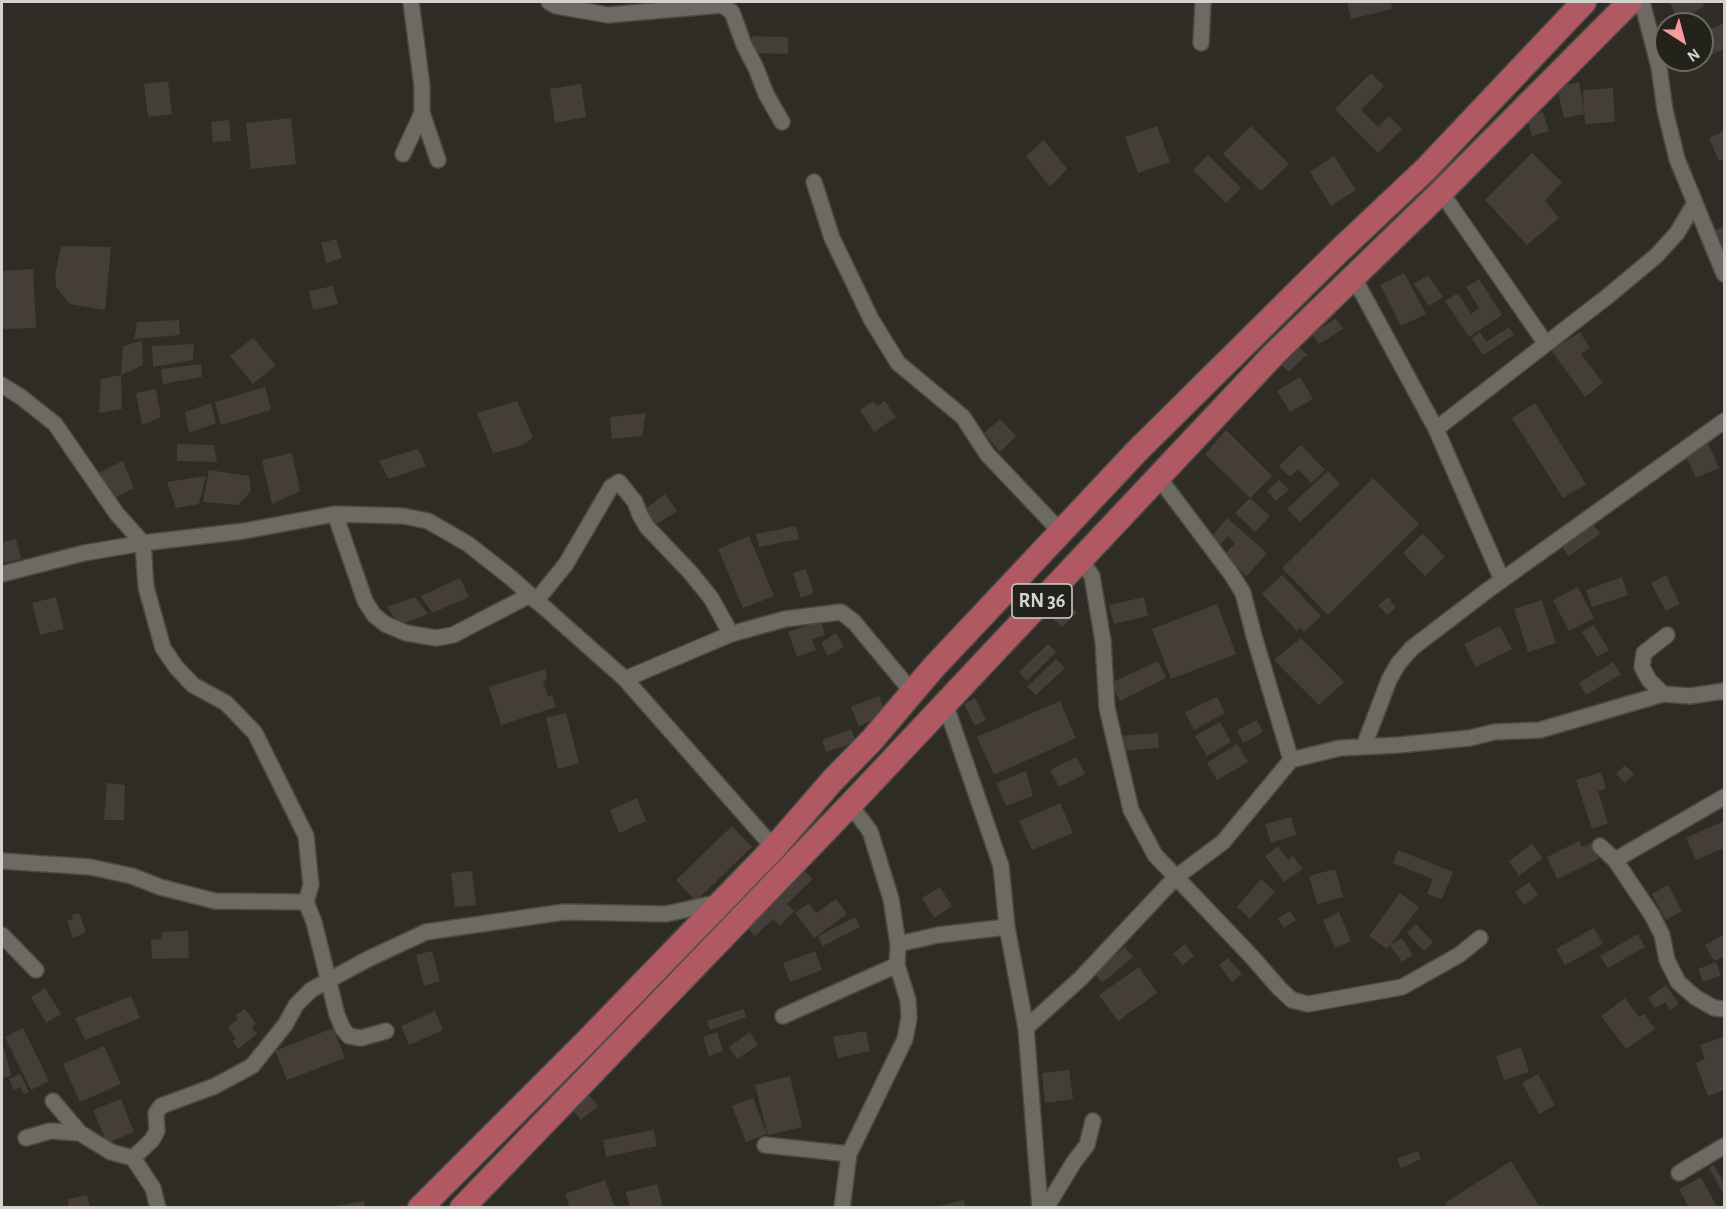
<!DOCTYPE html>
<style>
body{margin:0}
#map{position:relative;width:1726px;height:1209px;overflow:hidden;background:#2e2c25;font-family:"Alegreya Sans",sans-serif}
canvas{display:block}
.frame{position:absolute;inset:0;border:3px solid #d3d2cd;pointer-events:none}
.north{position:absolute;left:1654px;top:12px;width:60px;height:60px;box-sizing:border-box;background:#24231b;border:2px solid #6a6962;border-radius:50%;rotate:144deg;font-size:16px;font-weight:700;line-height:24px;text-align:center;color:#d3d2cd}
.north::after{content:'';display:block;margin:auto;width:21px;height:27px;background:#f59b9d;clip-path:polygon(50% 0,100% 100%,50% 72%,0 100%)}
</style>
<div id="map">
<canvas width="1726" height="1209"></canvas>
<div class="frame"></div>
<div class="north">N</div>
</div>
<script>
const c = document.querySelector('canvas').getContext('2d');
c.lineJoin = 'round';
function fill(path, color) { c.fillStyle = color; c.fill(path, 'evenodd'); }
const poly = rows => new Path2D(rows.map(r => 'M' + r).join(''));
function strokePath(path, color, width, dash) { c.strokeStyle = color; c.lineWidth = width; c.lineCap = dash ? 'butt' : 'round'; c.setLineDash(dash || []); c.stroke(path); }
function label(font, color, halo, rows, align = 'center') {
  c.font = font + ' "Alegreya Sans",sans-serif'; c.lineWidth = 5; c.setLineDash([]); c.textBaseline = 'middle'; c.strokeStyle = halo; c.fillStyle = color; for (const [text, x, y, turn = 0] of rows) {
    c.save(); c.translate(x, y); c.rotate((+turn || 0) * Math.PI / 180); c.textAlign = isNaN(turn) ? turn : align; if (halo) c.strokeText(text, 0, 0); c.fillText(text, 0, 0); c.restore();
  }
}
fill(poly([
 [1347,2,1391,2,1392,9,1351,19],
 [1670,2,1702,2,1704,6,1679,23],
 [1724,23,1724,49,1702,59,1702,33],
 [752,36,788,37,788,54,751,53],
 [1371,73,1384,86,1361,110,1378,127,1389,116,1402,129,1378,153,1335,109],
 [168,81,172,114,148,117,144,84],
 [1579,82,1585,114,1564,118,1557,87],
 [581,84,586,117,555,123,550,89],
 [1613,88,1615,122,1585,124,1583,90],
 [1543,112,1549,131,1532,136,1527,117],
 [291,118,296,164,251,169,246,123],
 [229,120,231,141,213,142,211,122],
 [1157,126,1170,162,1138,173,1125,137],
 [1251,126,1289,164,1261,191,1223,154],
 [1724,131,1724,158,1719,161,1709,138],
 [1044,140,1067,169,1050,187,1026,156],
 [1532,153,1562,182,1545,201,1559,218,1527,245,1485,200],
 [1208,155,1241,188,1226,203,1193,170],
 [1334,156,1356,190,1331,206,1310,172],
 [1724,227,1724,262,1713,231],
 [336,239,342,258,326,263,321,243],
 [61,246,111,247,105,310,70,304,56,287,55,275],
 [33,269,36,328,2,329,2,271],
 [1404,273,1426,314,1401,326,1380,285],
 [1428,275,1443,297,1429,306,1414,284],
 [1479,279,1502,315,1469,337,1445,301,1458,293,1471,314,1479,308,1466,287],
 [333,286,338,304,313,310,309,291],
 [1336,318,1343,329,1319,344,1312,334],
 [179,320,180,335,134,339,137,322],
 [1509,327,1514,335,1483,355,1472,338,1480,332,1486,342],
 [1580,332,1590,348,1581,354,1603,383,1585,397,1551,350],
 [253,338,276,365,253,384,230,356],
 [142,341,143,365,121,375,123,346],
 [194,344,193,360,153,367,152,346],
 [1299,347,1307,355,1288,372,1281,364],
 [201,364,202,377,163,384,161,369],
 [121,375,122,409,99,413,101,379],
 [1300,377,1313,399,1290,412,1277,391],
 [265,387,271,410,221,425,215,402],
 [156,389,161,417,142,425,136,393],
 [517,401,533,438,520,446,493,453,477,413],
 [873,401,877,406,885,401,896,417,874,432,860,410],
 [211,403,216,423,189,433,185,412],
 [1535,403,1586,484,1563,498,1512,418],
 [646,413,642,436,612,439,610,417],
 [1000,419,1016,436,1000,452,984,433],
 [1226,430,1272,476,1250,498,1205,454],
 [1708,443,1719,468,1696,478,1685,454],
 [177,444,214,445,217,462,177,461],
 [1301,445,1325,470,1311,483,1298,469,1290,477,1279,466],
 [418,449,426,466,389,479,379,461],
 [292,453,300,491,272,504,262,460],
 [123,461,134,488,110,500,96,474],
 [209,470,249,476,251,491,238,505,203,502],
 [1328,471,1340,484,1300,522,1287,509],
 [206,476,199,504,176,508,167,482],
 [1373,478,1419,524,1328,615,1282,568],
 [1279,480,1289,490,1276,501,1267,491],
 [665,494,677,511,654,526,643,511],
 [1250,498,1270,516,1255,532,1235,513],
 [1227,518,1267,553,1247,576,1224,555,1235,543,1228,536,1219,546,1213,535],
 [1591,521,1600,534,1569,556,1559,543],
 [796,526,799,539,759,547,756,534],
 [1423,533,1445,557,1425,576,1403,553],
 [749,536,774,596,743,608,718,549],
 [16,539,21,559,2,563,2,542],
 [806,569,814,593,801,598,793,573],
 [1282,575,1321,616,1304,632,1300,628,1297,631,1262,594],
 [1666,575,1680,604,1666,611,1651,583],
 [1622,577,1628,595,1592,607,1586,590],
 [460,578,469,597,432,613,421,596],
 [1578,587,1594,618,1569,631,1553,600],
 [56,597,64,629,40,635,32,603],
 [415,597,428,614,400,625,387,607],
 [1144,597,1148,616,1114,624,1109,605],
 [1388,597,1396,608,1387,615,1378,605],
 [1542,600,1556,643,1528,652,1514,609],
 [1065,601,1077,613,1062,627,1050,616],
 [1217,604,1236,654,1171,679,1152,629],
 [821,621,825,635,812,639,816,650,797,657,788,632],
 [1594,625,1609,650,1597,657,1582,632],
 [1500,626,1512,649,1476,667,1464,644],
 [836,633,844,647,828,656,821,643],
 [1301,638,1344,682,1319,705,1274,660],
 [1048,644,1056,652,1027,681,1019,672],
 [1056,659,1065,668,1036,695,1027,687],
 [1158,661,1166,678,1120,701,1111,683],
 [1613,662,1621,674,1586,695,1579,683],
 [545,669,547,679,543,681,548,697,552,695,556,707,501,725,489,687],
 [879,696,886,715,859,726,851,707],
 [1217,697,1225,713,1194,730,1185,712],
 [975,698,986,720,975,726,964,704],
 [1060,701,1076,738,994,775,977,737],
 [566,713,579,763,558,769,546,718],
 [1257,720,1263,732,1243,743,1237,730],
 [1220,722,1231,742,1207,756,1195,736],
 [851,729,856,742,826,752,822,740],
 [1158,733,1159,748,1120,751,1119,736],
 [1237,744,1248,762,1217,780,1207,763],
 [1076,757,1085,774,1059,787,1050,770],
 [1625,765,1634,774,1625,783,1616,774],
 [1026,771,1033,796,1006,806,996,783],
 [1601,772,1606,789,1598,791,1608,823,1592,829,1576,780],
 [107,783,125,785,124,820,104,820],
 [637,798,646,821,619,833,610,810],
 [1060,803,1073,833,1032,850,1019,821],
 [1291,817,1296,835,1271,843,1265,824],
 [1724,821,1724,848,1696,860,1686,838],
 [732,826,752,847,696,901,676,880],
 [1579,841,1582,847,1591,843,1599,859,1557,879,1547,857],
 [1532,844,1543,858,1519,876,1509,861],
 [1278,846,1288,860,1293,856,1303,869,1284,882,1265,856],
 [1398,850,1453,872,1442,899,1427,894,1433,879,1393,863],
 [802,869,813,879,787,904,794,911,780,926,773,919,755,936,745,926],
 [1335,869,1343,897,1317,904,1309,876],
 [472,871,476,905,455,907,451,873],
 [1261,879,1275,892,1250,919,1237,907],
 [1529,882,1538,895,1524,905,1515,892],
 [1668,885,1682,911,1666,920,1652,894],
 [940,887,952,906,934,918,922,898],
 [1400,893,1419,907,1387,949,1369,936],
 [836,899,847,914,814,938,795,913,809,903,816,913],
 [1290,911,1296,920,1284,928,1278,919],
 [1339,912,1351,941,1335,948,1323,920],
 [79,913,86,932,73,938,67,921,73,919,72,915],
 [855,917,860,927,823,946,818,936],
 [1416,924,1433,942,1424,951,1407,933],
 [1594,928,1603,944,1565,965,1556,949],
 [188,931,189,958,152,959,151,940,162,939,162,932],
 [1638,934,1645,947,1608,968,1600,956],
 [1723,935,1724,938,1724,956,1714,961,1705,945],
 [1402,938,1413,955,1402,962,1390,945],
 [1185,944,1194,956,1183,965,1173,954],
 [1125,947,1133,957,1102,983,1094,972],
 [432,951,440,981,424,986,416,955],
 [815,951,822,970,790,982,783,963],
 [1228,958,1242,974,1232,982,1219,965],
 [1716,962,1721,975,1703,982,1698,969],
 [1139,967,1157,993,1118,1021,1099,995],
 [1666,985,1679,1004,1670,1010,1665,1002,1655,1008,1648,998],
 [45,988,61,1014,46,1023,31,997],
 [131,996,140,1018,85,1040,75,1018],
 [1625,998,1639,1017,1644,1014,1655,1029,1626,1049,1601,1016],
 [245,1009,256,1024,252,1027,257,1034,238,1049,232,1041,236,1039,228,1027,238,1019,235,1016],
 [744,1009,746,1017,710,1030,707,1021],
 [435,1011,443,1030,409,1045,401,1026],
 [23,1028,49,1081,31,1090,5,1037],
 [333,1028,345,1058,287,1080,275,1051],
 [866,1031,870,1051,838,1058,833,1037],
 [717,1032,723,1051,709,1056,703,1037],
 [750,1032,758,1045,737,1059,729,1047],
 [1723,1037,1724,1041,1724,1090,1708,1096,1696,1063,1705,1059,1700,1045],
 [104,1046,121,1084,80,1102,63,1064],
 [1521,1047,1529,1072,1504,1080,1496,1056],
 [2,1048,4,1048,11,1076,2,1078],
 [1069,1070,1073,1099,1045,1103,1042,1073],
 [20,1074,29,1092,24,1094,20,1087,14,1090,9,1079],
 [1538,1074,1555,1105,1539,1114,1522,1083],
 [790,1076,802,1127,768,1135,755,1085],
 [587,1093,598,1106,581,1120,570,1107],
 [753,1098,767,1134,746,1142,732,1106],
 [121,1099,134,1132,107,1143,93,1110],
 [654,1130,657,1146,606,1157,603,1140],
 [1418,1151,1421,1159,1401,1168,1397,1159],
 [1511,1161,1540,1208,1448,1208,1445,1203],
 [1714,1165,1724,1183,1724,1190,1722,1191,1709,1168],
 [1701,1177,1716,1205,1711,1208,1689,1208,1679,1189],
 [605,1180,615,1208,570,1208,565,1194],
 [657,1184,663,1208,630,1208,626,1192],
 [87,1195,90,1208,69,1208,68,1199],
 [964,1200,966,1208,935,1208,935,1207],
 [364,1201,365,1208,336,1208,335,1206]
]), '#453e38');
const street = poly([
 [411,2,422,86,422,113,438,160],
 [549,2,556,6,608,15,722,5,732,12,744,45,756,68,766,94,782,122],
 [1642,2,1659,67,1665,110,1677,159,1724,274],
 [1201,43,1203,2],
 [403,154,422,113],
 [814,182,832,238,871,319,898,363,963,417,987,454,1061,532],
 [1441,192,1546,344],
 [1353,276,1436,429,1502,580],
 [2,385,21,397,55,424,117,514,143,543,146,587,163,648,176,667,193,685,226,703,255,733,306,836,311,885,306,902],
 [1436,429,1608,296,1656,256,1677,233,1695,203],
 [1159,478,1232,575,1243,593,1254,636,1291,760],
 [335,514,365,601,374,615,385,624,406,633,436,638,453,635,530,595],
 [1081,560,1092,576,1103,641,1107,708,1131,810,1155,855,1253,958,1279,988,1292,1000,1308,1004,1402,987,1459,955,1480,938],
 [2,574,84,553,143,543,244,531,335,514,403,516,428,521,468,544,510,577,625,679,774,848],
 [536,601,566,564,611,487,619,482,635,502,640,515,647,527,690,572,711,598,731,634],
 [625,679,731,634,785,619,841,612,854,622,913,693],
 [1663,694,1690,696,1724,691],
 [945,703,1001,866,1007,927,1026,1028,1040,1208],
 [1364,746,1389,680,1398,664,1412,648,1488,590,1724,421],
 [850,805,870,831,891,899,898,944,938,935,1007,927],
 [1600,846,1615,860,1724,797],
 [1615,860,1652,915,1662,935,1667,960,1678,982,1695,997,1714,1008,1724,1009],
 [2,861,90,867,132,876,160,887,215,901,306,902,314,922,337,1015,343,1029,349,1036,361,1038,386,1031],
 [2,935,36,970],
 [783,1016,897,965],
 [1026,1028,1081,978,1175,878,1223,842,1291,760,1340,748,1399,745,1470,738,1494,732,1540,730,1663,694,1649,680,1642,667,1644,653,1667,635],
 [53,1101,80,1133],
 [26,1138,50,1131,80,1133,111,1152,133,1158,153,1188,158,1208],
 [765,1145,849,1154,905,1039,909,1018,908,1000,897,965,898,944],
 [133,1158,152,1140,157,1131,156,1113,161,1106,215,1086,252,1066,285,1025,296,1005,311,990,368,959,426,932,564,912,666,914,720,902],
 [1679,1173,1724,1146],
 [842,1208,849,1154],
 [1046,1208,1074,1162,1087,1145,1093,1121]
]);
const primary = poly([
 [420,1208,587,1041,774,848,832,781,872,740,933,668,1138,450,1339,251,1426,169,1584,2],
 [462,1208,850,805,1274,354,1441,192,1630,2]
]);
strokePath(street, '#4b4a43', 18);
strokePath(primary, '#4b4a43', 27);
strokePath(street, '#6c6a62', 15);
strokePath(primary, '#b05962', 24);
for (const [x, y, w] of [
 [1042,601,60]
]) { const box = new Path2D(); box.roundRect(x - w / 2, y - 17, w, 34, 4.5); c.fillStyle = '#24231b'; c.fill(box); strokePath(box, '#d3d2cd', 1.5); }
label('bold 20px', '#d3d2cd', null, [
 ["RN 36",1042,601]
]);
</script>
